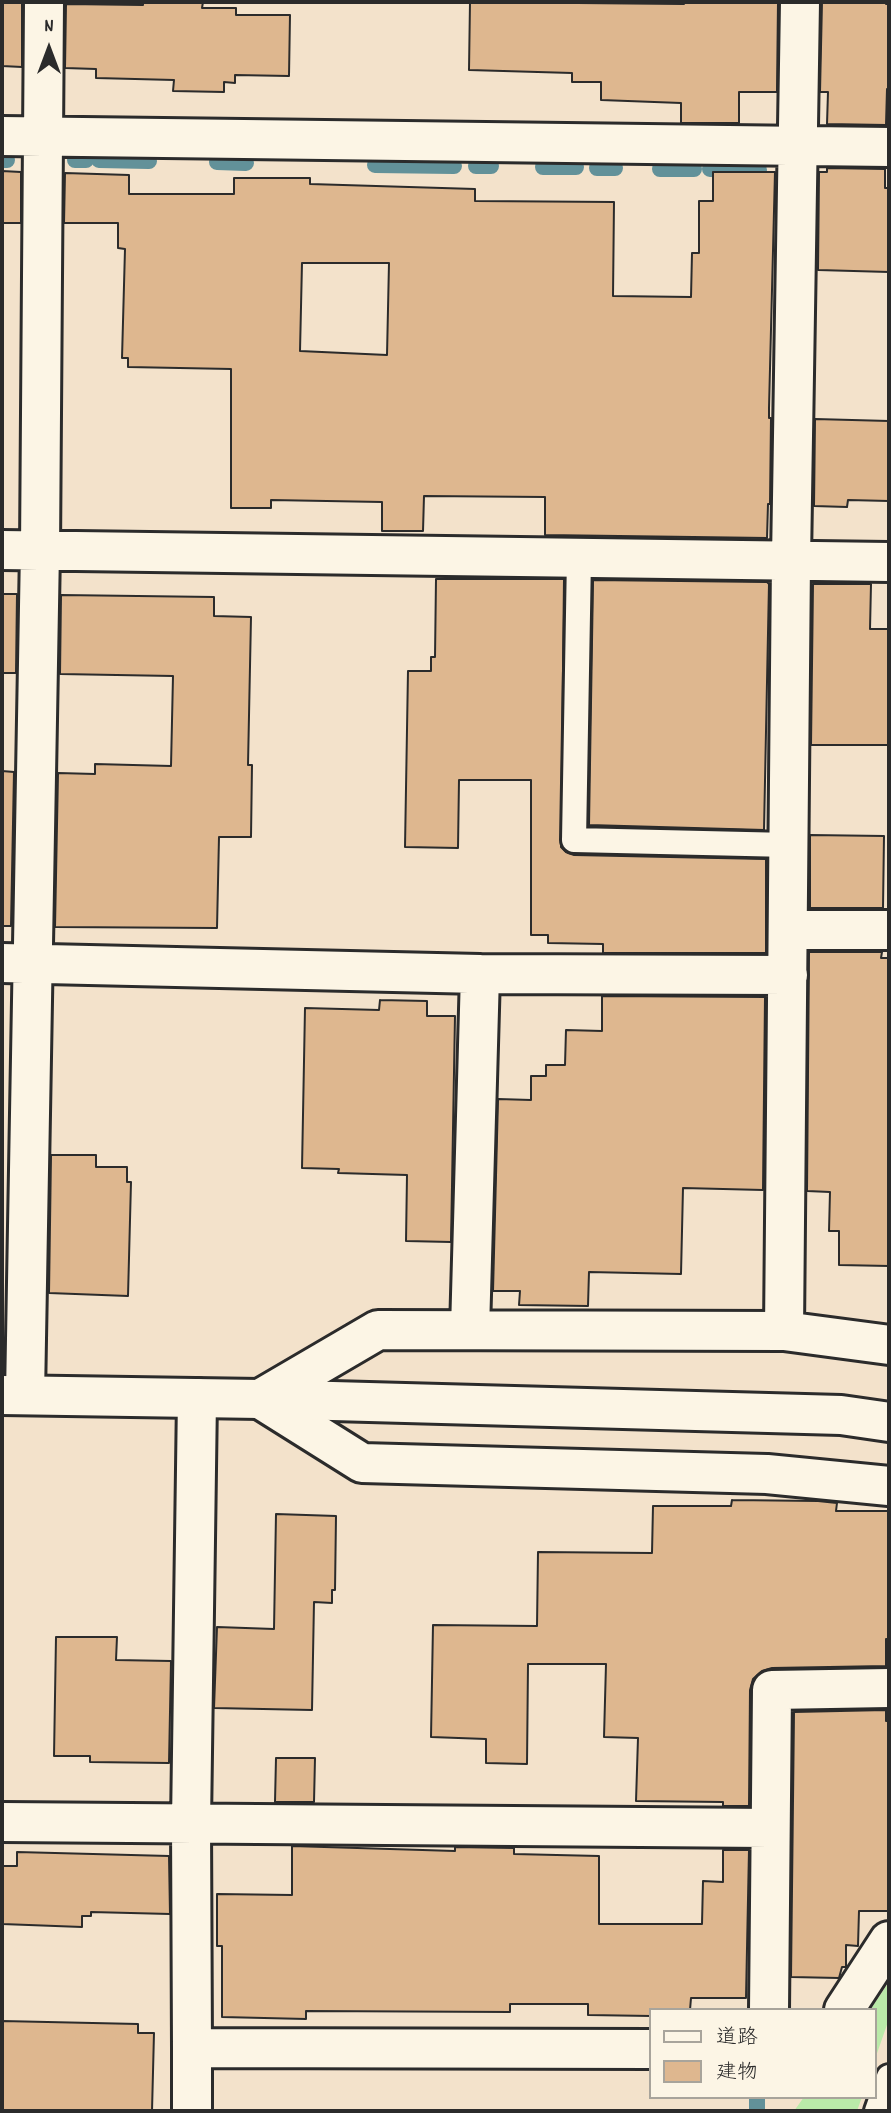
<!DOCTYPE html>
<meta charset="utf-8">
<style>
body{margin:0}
#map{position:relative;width:891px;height:2113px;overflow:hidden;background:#f3e2cb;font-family:Dekko,"Klee One",sans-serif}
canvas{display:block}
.frame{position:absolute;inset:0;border:4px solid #2b2b2b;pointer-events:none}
.legend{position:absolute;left:649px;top:2008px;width:228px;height:91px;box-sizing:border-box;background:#fcf5e5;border:2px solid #a8a49b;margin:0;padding:9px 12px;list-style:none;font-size:21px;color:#2b2b2b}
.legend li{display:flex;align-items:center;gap:14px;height:35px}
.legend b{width:35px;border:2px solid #a8a49b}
.north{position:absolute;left:14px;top:14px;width:70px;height:70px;-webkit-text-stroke:5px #fcf5e5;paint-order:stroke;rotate:0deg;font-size:19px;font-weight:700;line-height:28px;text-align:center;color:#2b2b2b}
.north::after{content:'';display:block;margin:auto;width:24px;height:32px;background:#2b2b2b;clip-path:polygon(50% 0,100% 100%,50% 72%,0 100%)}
</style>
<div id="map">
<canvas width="891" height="2113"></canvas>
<div class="frame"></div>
<ul class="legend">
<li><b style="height:9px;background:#fcf5e5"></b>道路</li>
<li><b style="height:19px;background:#deb78f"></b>建物</li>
</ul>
<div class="north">N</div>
</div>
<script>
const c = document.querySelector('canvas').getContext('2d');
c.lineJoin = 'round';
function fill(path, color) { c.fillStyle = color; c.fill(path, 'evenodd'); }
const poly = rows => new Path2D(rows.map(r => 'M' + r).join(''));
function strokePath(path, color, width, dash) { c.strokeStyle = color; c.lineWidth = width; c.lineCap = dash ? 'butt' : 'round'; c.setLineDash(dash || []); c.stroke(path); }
fill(poly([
 [889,1982,889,2019,875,2059,875,2010,870,2010],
 [804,2097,862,2097,857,2111,794,2111]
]), '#baeaa9');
strokePath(poly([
 [2,160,7,160],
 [75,160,86,160],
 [99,160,149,161],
 [217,162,246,163],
 [375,165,454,166],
 [476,166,491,166],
 [543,167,576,167],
 [597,168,615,168],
 [660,169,694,169],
 [710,169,759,170],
 [757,2097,757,2111]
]), '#629199', 16);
const building = poly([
 [143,2,203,2,202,8,236,8,236,15,290,15,289,76,235,75,235,83,224,82,224,92,173,91,174,80,96,78,96,69,65,68,66,4,143,5,143,2],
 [470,2,684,4,684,2,778,2,777,92,739,92,739,123,681,123,681,103,601,100,601,82,572,82,572,73,469,70,470,2],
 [822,2,886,2,886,4,889,4,889,89,887,89,886,125,827,124,828,92,820,92,822,2],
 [2,3,22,3,22,67,2,66,2,3],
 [827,168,885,169,885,188,889,188,889,272,818,270,819,172,827,172,827,168],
 [2,171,21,172,21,223,2,223,2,171],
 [713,172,775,172,769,408,769,418,771,418,770,504,768,504,767,538,545,535,545,497,424,496,423,531,382,531,382,502,271,500,271,508,231,508,231,369,128,367,128,358,122,358,125,249,118,248,118,223,64,223,65,173,129,175,129,194,234,194,234,178,310,178,310,184,475,189,475,201,614,202,613,296,691,297,692,253,699,253,699,201,713,201,713,172],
 [302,263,389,263,387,355,300,351,302,263],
 [815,419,889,421,889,501,848,500,847,507,814,506,815,419],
 [436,579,564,579,561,847,566,852,574,855,766,859,766,953,603,953,603,944,548,943,548,935,531,935,531,780,459,780,458,848,405,847,408,671,431,671,431,657,435,657,436,579],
 [593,580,767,582,769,584,764,830,589,825,593,580],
 [813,584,871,584,870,629,889,629,889,745,811,745,813,584],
 [2,594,17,594,16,673,2,673,2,594],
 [61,595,214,597,214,616,251,617,248,765,252,765,251,837,219,837,217,928,55,927,58,773,95,774,95,764,171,766,173,676,60,674,61,595],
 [2,771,14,772,11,926,3,926,2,920,2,771],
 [810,835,884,836,883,908,810,908,810,835],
 [809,952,882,952,881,958,889,958,889,1266,839,1265,839,1231,829,1231,830,1192,807,1191,809,952],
 [602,996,765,997,763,1190,683,1188,681,1274,589,1272,588,1306,519,1305,520,1291,493,1291,498,1099,531,1100,531,1076,546,1076,546,1065,565,1065,566,1030,602,1031,602,996],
 [380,1000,427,1001,427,1016,455,1016,451,1242,406,1241,407,1175,338,1173,339,1169,302,1168,305,1008,379,1010,380,1000],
 [51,1155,96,1155,96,1167,127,1167,127,1182,131,1182,128,1296,49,1293,51,1155],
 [732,1500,818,1501,837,1503,836,1511,889,1511,889,1639,886,1639,886,1666,772,1668,762,1671,753,1679,750,1690,749,1806,723,1806,723,1802,636,1801,638,1738,604,1737,606,1664,528,1664,527,1764,486,1763,486,1739,431,1737,433,1625,537,1626,538,1552,652,1553,653,1506,731,1506,732,1500],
 [276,1514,336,1516,335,1590,332,1590,332,1603,314,1602,312,1710,214,1708,217,1627,274,1629,276,1514],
 [56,1637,117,1637,116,1660,171,1661,169,1763,90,1762,90,1756,54,1756,56,1637],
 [886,1710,886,1721,889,1721,889,1911,859,1911,858,1946,846,1945,846,1967,842,1967,839,1978,791,1977,794,1712,886,1710],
 [276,1758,315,1758,314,1802,275,1802,276,1758],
 [292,1846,455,1851,455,1847,514,1848,514,1854,599,1856,599,1924,702,1924,703,1881,723,1882,723,1850,749,1850,746,1998,691,1998,690,2010,651,2010,651,2016,588,2015,588,2004,510,2004,510,2012,306,2011,306,2019,222,2017,222,1946,217,1946,217,1894,292,1895,292,1846],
 [17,1852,169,1856,170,1914,91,1912,91,1916,82,1916,82,1927,2,1924,2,1866,17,1866,17,1852],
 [2,2021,138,2024,138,2033,154,2033,152,2111,2,2111,2,2021]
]);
fill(building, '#deb78f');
strokePath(building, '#2b2b2b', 2);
const service = poly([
 [579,557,574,840,789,845],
 [877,2111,889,2077]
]);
const minor = poly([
 [2,136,889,147],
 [2,550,889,562],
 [788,930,889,930],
 [2,963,480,974,788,975],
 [470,1330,480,974],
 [784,1331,791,560,800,2],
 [889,1345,784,1331,378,1330,260,1399,362,1463,767,1474,889,1486],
 [25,1395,40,550,44,2],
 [2,1822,769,1828],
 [769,2010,772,1690,889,1688],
 [844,2010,889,1941],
 [192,2048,191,1823,197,1398],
 [192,2111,192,2048,651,2049]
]);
const tertiary = poly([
 [2,1395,260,1399,841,1415,889,1422]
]);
strokePath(service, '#2b2b2b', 30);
strokePath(minor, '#2b2b2b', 44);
strokePath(tertiary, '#2b2b2b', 44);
strokePath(service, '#fcf5e5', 24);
strokePath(minor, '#fcf5e5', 38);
strokePath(tertiary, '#fcf5e5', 38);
</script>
